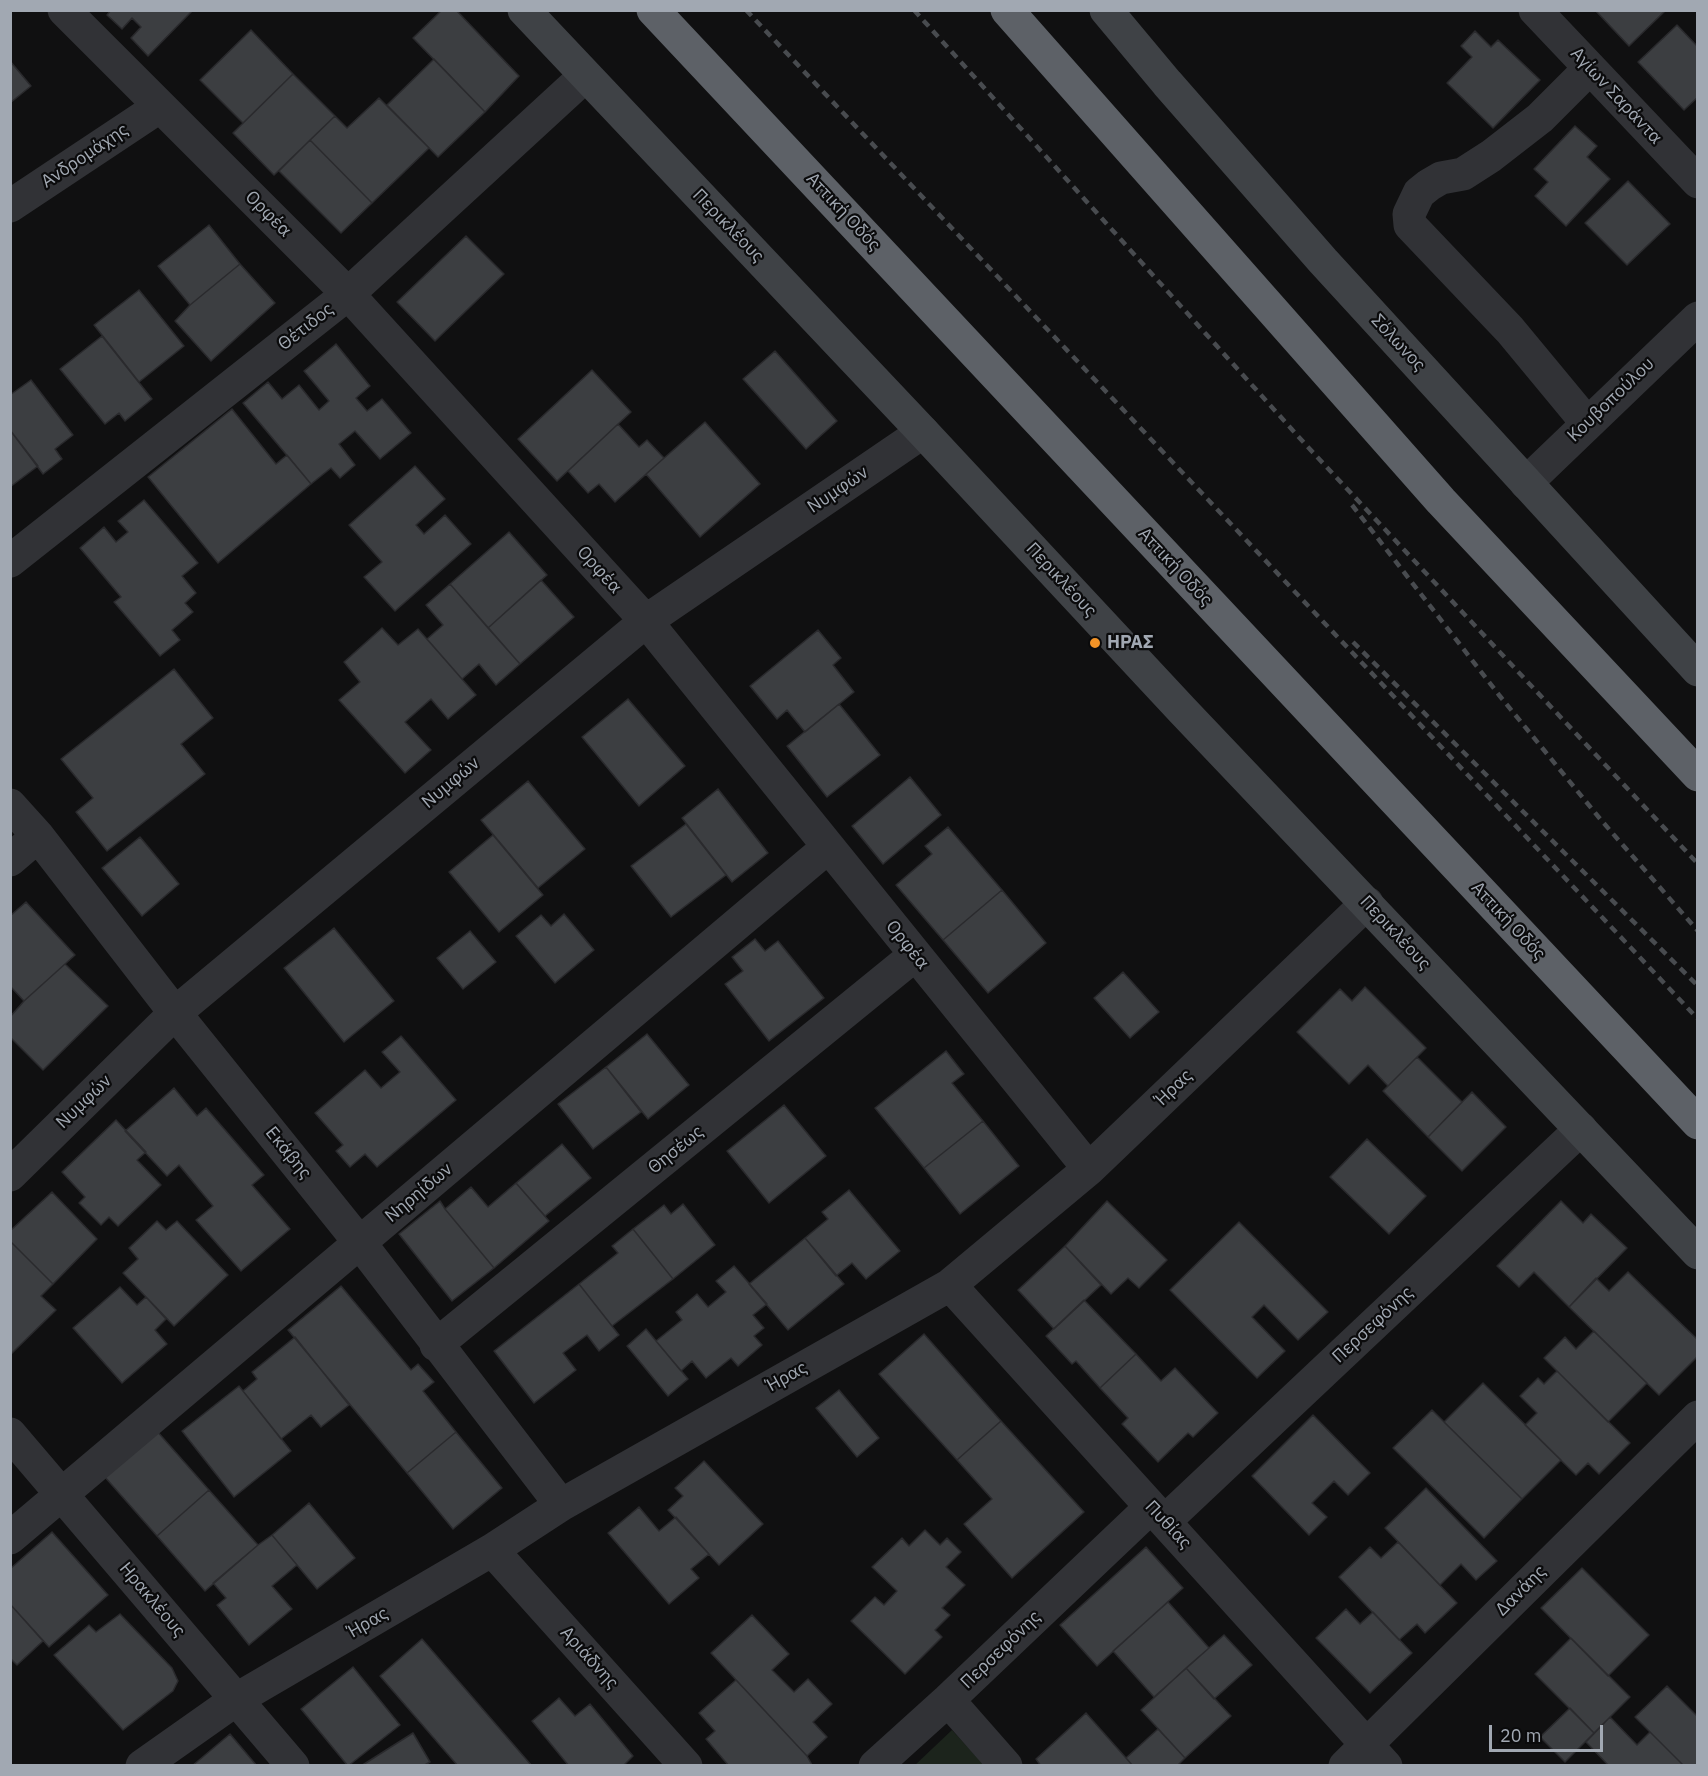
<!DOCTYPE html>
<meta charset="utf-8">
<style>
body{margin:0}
#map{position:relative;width:1708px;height:1776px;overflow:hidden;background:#101011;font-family:"IBM Plex Sans",sans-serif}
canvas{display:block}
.frame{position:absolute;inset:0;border:12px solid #a1a8b2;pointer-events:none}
.scale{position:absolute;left:1489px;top:1725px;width:114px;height:27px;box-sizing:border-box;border:3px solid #a1a8b2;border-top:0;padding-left:8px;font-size:18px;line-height:21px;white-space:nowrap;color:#a1a8b2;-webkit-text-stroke:4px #0b0b0c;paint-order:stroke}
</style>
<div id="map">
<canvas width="1708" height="1776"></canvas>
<div class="frame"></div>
<div class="scale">20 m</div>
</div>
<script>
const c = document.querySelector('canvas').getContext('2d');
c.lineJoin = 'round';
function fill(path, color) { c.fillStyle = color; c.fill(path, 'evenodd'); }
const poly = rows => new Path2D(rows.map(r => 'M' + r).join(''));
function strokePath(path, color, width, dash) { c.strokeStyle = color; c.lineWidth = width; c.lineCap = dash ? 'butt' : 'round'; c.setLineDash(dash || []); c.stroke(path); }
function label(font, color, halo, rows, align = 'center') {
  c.font = font + ' "IBM Plex Sans",sans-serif'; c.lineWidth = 4.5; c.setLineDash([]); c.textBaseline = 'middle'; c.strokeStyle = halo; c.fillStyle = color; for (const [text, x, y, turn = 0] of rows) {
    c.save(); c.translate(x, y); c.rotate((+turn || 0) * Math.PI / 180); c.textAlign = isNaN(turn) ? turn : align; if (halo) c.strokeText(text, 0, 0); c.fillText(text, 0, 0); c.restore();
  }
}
fill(poly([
 [952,1730,984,1765,914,1766]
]), '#1c241c');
const building = poly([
 [111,10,193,10,148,56,131,38,141,27,132,18,122,29,107,15,111,10],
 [442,10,456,10,519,76,485,112,413,38,442,10],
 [1595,10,1666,10,1629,46,1595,10],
 [1677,25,1698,47,1698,97,1684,110,1638,62,1677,25],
 [251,30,293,74,243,123,200,80,251,30],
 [1475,31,1491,47,1498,40,1540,80,1493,128,1447,83,1472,57,1461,46,1475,31],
 [434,59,485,112,438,157,387,105,434,59],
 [10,61,31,86,10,103,10,61],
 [293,74,335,116,274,175,233,133,293,74],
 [379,98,429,148,372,203,310,140,335,116,347,128,379,98],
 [1575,126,1597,146,1587,157,1610,179,1566,226,1535,196,1548,182,1534,169,1575,126],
 [310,140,372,203,341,233,279,171,310,140],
 [1628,181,1670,224,1627,265,1585,223,1628,181],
 [209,225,240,264,190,305,158,266,209,225],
 [466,236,504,274,435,341,397,302,466,236],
 [240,264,275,303,211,361,175,321,190,305,240,264],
 [139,290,184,346,139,382,94,325,139,290],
 [102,336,152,399,125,421,119,413,105,424,60,369,102,336],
 [336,344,370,386,356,398,367,411,382,399,411,433,380,459,355,431,339,444,355,465,340,478,331,468,311,484,243,403,268,382,282,399,299,385,319,410,329,401,304,371,336,344],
 [775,351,837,421,806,449,743,379,775,351],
 [592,370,631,412,557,481,518,439,592,370],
 [31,380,73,435,55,449,62,459,43,474,10,430,10,395,31,380],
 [232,409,276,464,287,455,311,484,218,563,148,477,232,409],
 [705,422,760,484,700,537,646,474,705,422],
 [618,424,639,447,647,440,664,458,615,502,599,484,588,493,568,471,618,424],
 [10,430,38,466,10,487,10,430],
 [415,466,445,499,416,525,424,534,445,515,471,544,395,611,364,577,382,562,349,525,415,466],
 [144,500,198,563,182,576,196,593,185,603,193,612,172,630,180,640,160,656,114,602,121,597,80,548,104,527,116,542,128,532,118,521,144,500],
 [509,532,547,575,488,628,450,584,509,532],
 [541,580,574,617,520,664,488,628,541,580],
 [450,584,520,664,496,685,479,664,462,679,427,639,443,625,426,605,450,584],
 [382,628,398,645,418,629,476,695,448,719,431,699,405,722,431,750,405,773,339,700,360,682,344,662,382,628],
 [818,630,841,658,833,665,854,692,805,732,787,710,777,719,750,686,818,630],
 [174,669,213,718,181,744,205,774,107,851,76,812,93,798,61,759,174,669],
 [628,699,685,766,639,806,582,737,628,699],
 [839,704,880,755,827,797,787,746,839,704],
 [910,777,941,815,883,864,852,826,910,777],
 [528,781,585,849,538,888,481,820,528,781],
 [718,789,768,853,732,882,682,818,718,789],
 [686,824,726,875,671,917,631,866,686,824],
 [948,827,1002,890,943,940,896,885,932,854,925,846,948,827],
 [493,835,543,895,499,932,449,872,493,835],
 [140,837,179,884,142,916,102,868,140,837],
 [1002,890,1046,943,988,993,943,940,1002,890],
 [26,902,75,955,24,1001,10,986,10,916,26,902],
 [564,914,594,950,555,983,516,936,541,915,551,926,564,914],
 [334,928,394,1001,344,1042,284,968,334,928],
 [470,931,496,962,463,989,437,958,470,931],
 [755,939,765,951,778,941,824,998,769,1041,725,984,743,971,732,957,755,939],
 [65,964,108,1006,43,1070,10,1037,10,1017,24,1001,65,964],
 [1123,972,1159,1012,1130,1038,1094,998,1123,972],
 [1365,987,1426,1048,1388,1086,1368,1065,1349,1084,1297,1032,1340,989,1352,1001,1365,987],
 [647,1034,689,1085,648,1119,606,1067,647,1034],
 [401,1036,456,1100,377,1167,365,1154,350,1167,336,1151,343,1145,315,1113,365,1070,381,1088,400,1072,382,1052,401,1036],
 [946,1051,964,1074,952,1083,983,1121,924,1168,875,1108,946,1051],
 [1417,1057,1462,1102,1428,1137,1383,1091,1417,1057],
 [606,1067,641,1112,593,1149,558,1104,606,1067],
 [174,1088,197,1116,206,1108,264,1175,252,1185,290,1229,241,1271,196,1220,213,1206,179,1165,167,1176,125,1131,174,1088],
 [1472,1092,1506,1127,1462,1171,1428,1137,1472,1092],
 [784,1105,826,1156,769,1203,727,1151,784,1105],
 [116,1120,146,1152,137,1160,161,1185,118,1226,109,1217,101,1225,79,1203,85,1197,62,1172,116,1120],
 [983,1121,1019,1166,960,1214,924,1168,983,1121],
 [1367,1139,1426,1196,1389,1234,1330,1177,1367,1139],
 [562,1144,591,1178,545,1216,516,1183,562,1144],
 [516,1183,549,1221,494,1268,445,1209,471,1187,488,1207,516,1183],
 [849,1190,900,1251,866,1279,852,1263,836,1276,805,1238,828,1219,822,1212,849,1190],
 [52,1192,97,1239,53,1284,10,1241,10,1231,52,1192],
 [440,1201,445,1209,494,1268,452,1301,399,1234,440,1201],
 [1107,1201,1167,1260,1139,1288,1128,1278,1111,1294,1065,1246,1107,1201],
 [1561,1201,1583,1223,1591,1214,1627,1248,1569,1307,1534,1272,1519,1287,1497,1266,1561,1201],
 [683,1204,715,1245,673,1279,633,1229,664,1205,671,1214,683,1204],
 [157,1221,166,1230,177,1221,228,1275,174,1326,123,1273,138,1259,129,1248,157,1221],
 [1239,1222,1328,1312,1298,1340,1264,1305,1252,1317,1285,1351,1257,1378,1170,1290,1239,1222],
 [633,1229,673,1279,612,1326,579,1284,618,1253,612,1246,633,1229],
 [805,1238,844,1284,788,1330,749,1284,805,1238],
 [10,1241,53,1284,41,1296,56,1310,10,1355,10,1241],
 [1065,1246,1101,1285,1054,1329,1018,1290,1065,1246],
 [734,1266,767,1304,753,1315,764,1328,754,1336,762,1345,738,1366,731,1358,706,1378,692,1361,681,1371,656,1341,682,1320,676,1312,697,1294,708,1307,726,1292,716,1281,734,1266],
 [1628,1272,1698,1340,1698,1356,1659,1395,1569,1307,1596,1278,1609,1291,1628,1272],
 [579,1284,619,1335,599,1351,587,1335,563,1353,576,1370,534,1403,494,1351,579,1284],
 [341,1286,411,1370,418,1364,434,1382,423,1391,456,1432,407,1473,288,1330,341,1286],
 [120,1287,137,1305,146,1297,166,1319,155,1330,167,1344,122,1383,73,1328,120,1287],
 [1084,1300,1136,1354,1100,1388,1076,1361,1072,1364,1046,1336,1084,1300],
 [646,1329,688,1379,668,1396,627,1346,646,1329],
 [1594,1331,1647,1383,1608,1422,1544,1358,1565,1337,1576,1349,1594,1331],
 [924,1334,1001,1421,957,1460,879,1374,924,1334],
 [295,1337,349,1405,321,1427,311,1415,281,1439,243,1391,257,1379,252,1372,295,1337],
 [1136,1354,1161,1381,1175,1368,1218,1413,1193,1437,1188,1433,1158,1462,1122,1424,1128,1418,1100,1388,1136,1354],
 [1557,1371,1630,1443,1599,1474,1588,1463,1576,1475,1525,1425,1537,1413,1520,1396,1538,1378,1544,1384,1557,1371],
 [1483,1383,1561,1460,1522,1499,1444,1422,1483,1383],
 [239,1386,291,1451,234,1497,182,1431,239,1386],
 [839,1390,879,1438,857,1457,816,1408,839,1390],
 [1432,1410,1522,1499,1484,1538,1393,1448,1432,1410],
 [1313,1415,1370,1473,1348,1495,1334,1481,1312,1503,1327,1517,1309,1535,1252,1476,1313,1415],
 [1001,1421,1084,1512,1012,1578,964,1524,992,1499,957,1460,1001,1421],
 [156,1430,209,1490,157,1536,104,1476,156,1430],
 [456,1432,502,1488,453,1529,407,1473,456,1432],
 [704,1461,763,1524,719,1565,668,1510,683,1496,675,1488,704,1461],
 [1426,1488,1497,1561,1476,1580,1461,1564,1440,1585,1385,1528,1426,1488],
 [209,1490,258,1545,205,1591,157,1536,209,1490],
 [309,1503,355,1558,317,1589,272,1535,309,1503],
 [639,1507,659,1531,676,1517,709,1554,691,1569,699,1578,669,1604,608,1533,639,1507],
 [925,1530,940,1545,947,1538,961,1552,946,1567,965,1585,942,1608,950,1615,935,1630,942,1637,905,1674,851,1621,875,1597,884,1605,897,1591,872,1567,902,1538,909,1546,925,1530],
 [52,1532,108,1595,49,1647,10,1604,10,1569,52,1532],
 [272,1535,297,1565,272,1586,292,1609,249,1645,217,1605,226,1598,213,1583,258,1545,272,1535],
 [1398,1542,1457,1603,1425,1633,1417,1624,1399,1640,1339,1577,1370,1547,1381,1558,1398,1542],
 [1146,1547,1183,1588,1097,1666,1060,1625,1146,1547],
 [1582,1568,1649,1635,1608,1676,1541,1608,1582,1568],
 [1168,1602,1209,1648,1154,1697,1113,1651,1168,1602],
 [10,1604,43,1641,17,1665,10,1658,10,1604],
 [1346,1609,1360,1624,1373,1612,1412,1653,1370,1693,1316,1638,1346,1609],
 [120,1614,172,1668,178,1681,173,1691,123,1730,54,1655,89,1625,96,1632,120,1614],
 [752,1615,789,1654,772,1670,794,1692,808,1679,832,1704,813,1722,827,1737,807,1756,711,1653,752,1615],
 [1224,1635,1252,1665,1214,1699,1186,1668,1224,1635],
 [1571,1638,1630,1697,1594,1733,1535,1674,1571,1638],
 [422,1639,532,1766,458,1766,380,1676,422,1639],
 [353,1667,400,1725,348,1766,301,1709,353,1667],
 [1186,1668,1231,1716,1185,1758,1141,1710,1186,1668],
 [736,1680,807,1756,812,1765,729,1766,706,1739,715,1731,699,1713,736,1680],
 [1667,1686,1698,1717,1698,1766,1684,1766,1635,1717,1667,1686],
 [559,1698,575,1716,590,1704,633,1756,623,1766,569,1766,532,1721,559,1698],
 [1570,1708,1594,1733,1565,1762,1540,1737,1570,1708],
 [1086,1713,1126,1758,1133,1766,1041,1766,1036,1759,1086,1713],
 [1610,1717,1637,1745,1650,1732,1684,1766,1609,1766,1586,1742,1610,1717],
 [1158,1729,1185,1758,1177,1766,1133,1766,1126,1758,1158,1729],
 [413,1733,430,1762,423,1766,361,1766,413,1733],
 [230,1734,257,1766,192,1766,230,1734]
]);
fill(building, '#3c3e41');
strokePath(building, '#2a2a2d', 1.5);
strokePath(poly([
 [64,10,348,294,646,621,1089,1169],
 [1535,10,1698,182],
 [10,206,159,107],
 [1587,423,1510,330,1410,225,1409,214,1419,193,1429,185,1441,178,1463,174,1491,156,1540,118,1590,68],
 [1526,483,1698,318],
 [10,561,348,294,585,76],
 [10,805,38,836,175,1013,360,1243,561,1505],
 [10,860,38,836],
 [10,1175,175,1013,646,621,923,432],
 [950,1285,1386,1766],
 [436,1345,915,955],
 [10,1434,293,1766],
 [1165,1521,1581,1129],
 [10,1538,827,848],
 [492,1550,686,1766],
 [948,1700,1006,1766],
 [142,1766,237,1699,492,1550,561,1505,950,1285,1089,1169,1367,903],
 [875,1766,948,1700,1151,1507],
 [1345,1766,1698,1417]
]), '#313236', 33);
strokePath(poly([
 [524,10,923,432,1183,711,1698,1253],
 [1106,10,1167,83,1323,261,1698,670]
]), '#3f4246', 33);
strokePath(poly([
 [653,10,1698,1123],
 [1007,10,1441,501,1698,775]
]), '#5d6167', 33);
strokePath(poly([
 [746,10,1698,1019],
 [914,10,1306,445,1698,864],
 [1352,505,1499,695,1601,820,1698,931],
 [1353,642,1698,986]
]), '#484b4f', 4.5, [8, 6]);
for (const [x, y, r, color] of [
 [1095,643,6,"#f29327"]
]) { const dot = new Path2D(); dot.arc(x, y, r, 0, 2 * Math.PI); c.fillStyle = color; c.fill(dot); strokePath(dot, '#0b0b0c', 2); }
label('18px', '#a1a8b2', '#0b0b0c', [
 ["Αγίων Σαράντα",1616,96,47],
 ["Ανδρομάχης",85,156,-34],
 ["Αττική Οδός",843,212,47],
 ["Ορφέα",268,214,45],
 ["Περικλέους",728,226,46],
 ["Θέτιδος",306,327,-38],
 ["Σόλωνος",1398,343,47],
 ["Κουβοπούλου",1611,400,-44],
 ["Νυμφών",838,490,-34],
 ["Αττική Οδός",1175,567,47],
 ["Ορφέα",599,570,48],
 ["Περικλέους",1061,580,47],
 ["Νυμφών",451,783,-40],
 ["Αττική Οδός",1508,921,47],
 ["Περικλέους",1395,933,47],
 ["Ορφέα",907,945,51],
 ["Ήρας",1174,1088,-44],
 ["Νυμφών",84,1102,-44],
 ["Θησέως",676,1150,-39],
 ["Εκάβης",288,1153,51],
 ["Νηρηίδων",419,1193,-40],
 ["Περσεφόνης",1373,1325,-43],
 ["Ήρας",787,1377,-29],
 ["Πυθίας",1168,1525,47],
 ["Δανάης",1521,1591,-45],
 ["Ηρακλέους",152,1600,50],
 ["Ήρας",368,1623,-30],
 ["Περσεφόνης",1001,1650,-44],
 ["Αριάδνης",589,1658,48]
]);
label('bold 18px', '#a1a8b2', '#0b0b0c', [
 ["ΗΡΑΣ",1107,643]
], 'left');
</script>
